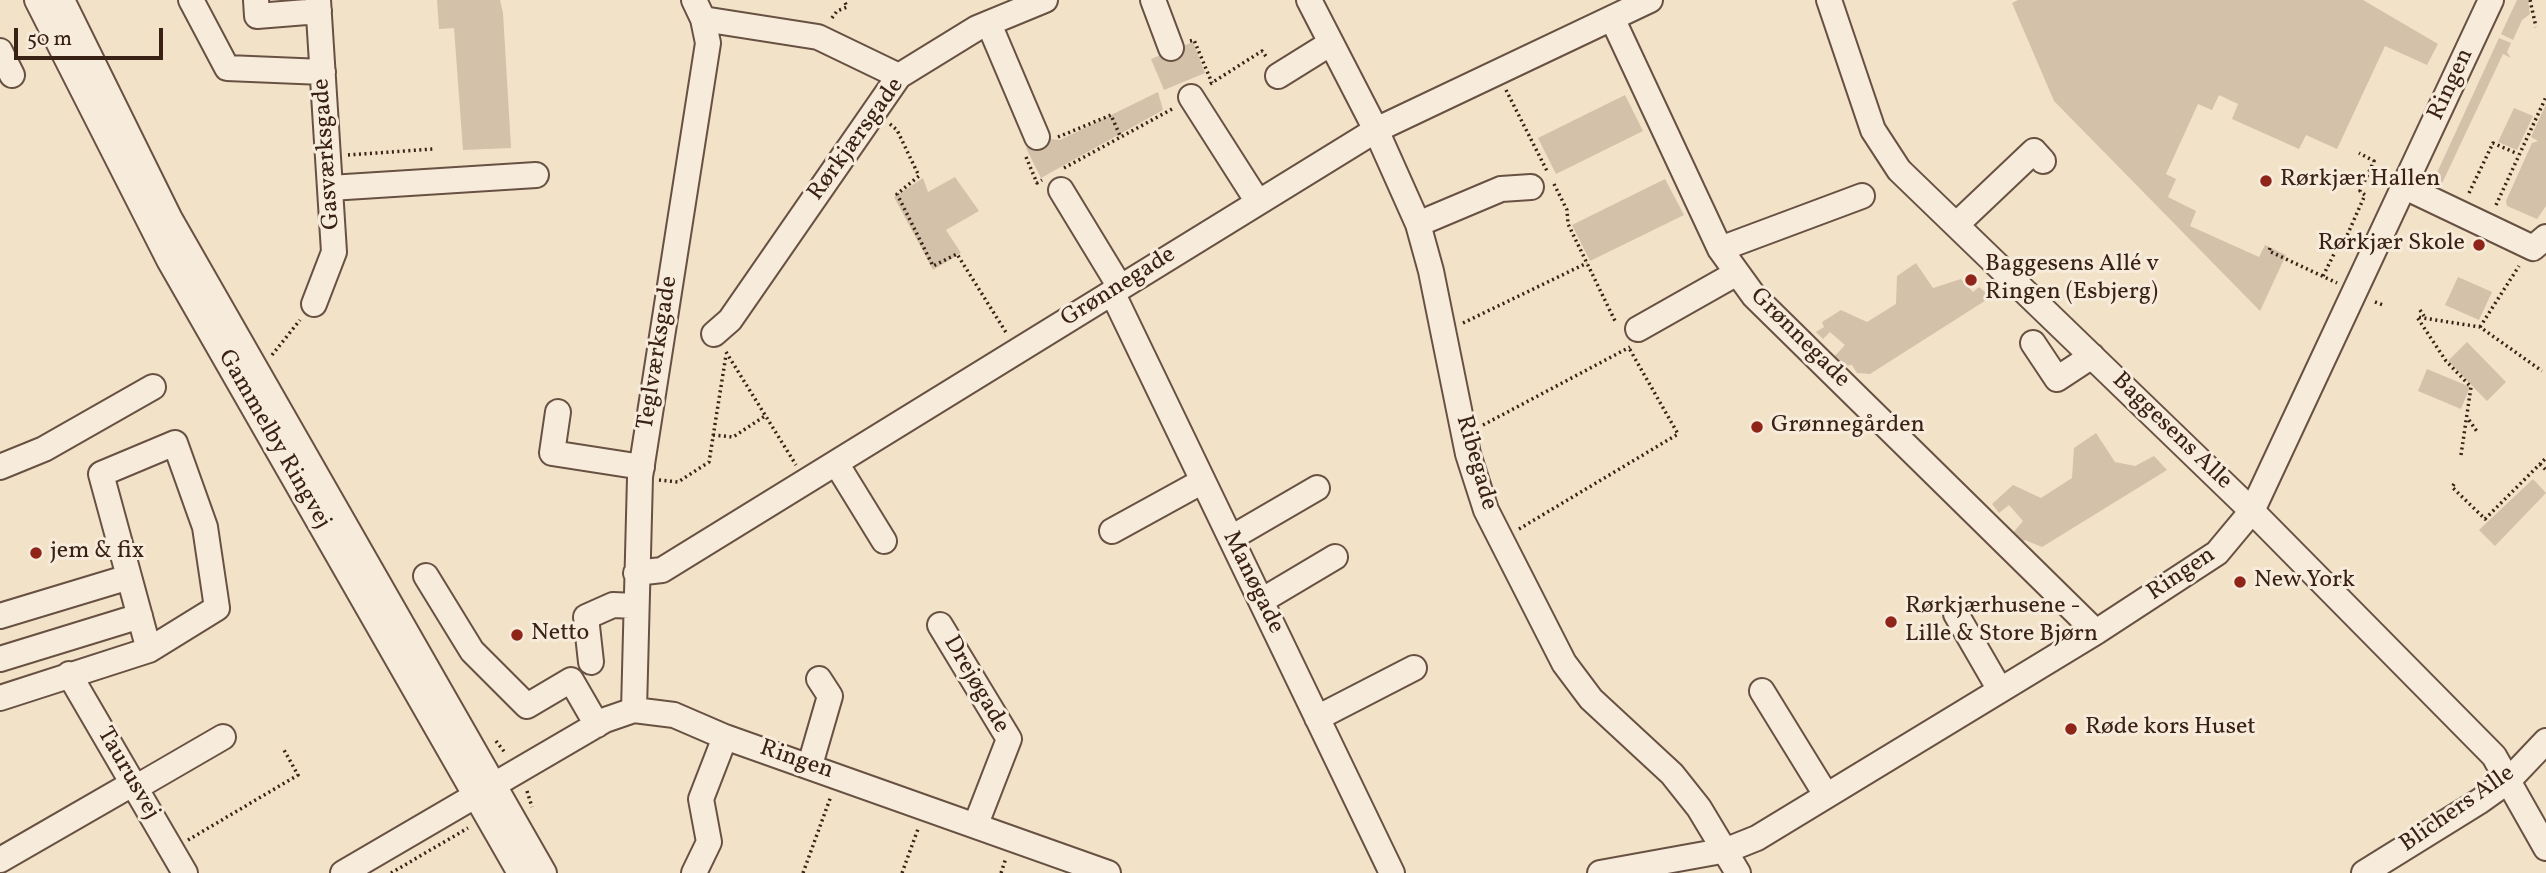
<!DOCTYPE html>
<meta charset="utf-8">
<style>
body{margin:0}
#map{position:relative;width:2546px;height:873px;overflow:hidden;background:#f2e2c8;font-family:Vollkorn,serif}
canvas{display:block}
.scale{position:absolute;left:14px;top:28px;width:149px;height:32px;box-sizing:border-box;border:4px solid #3a2116;border-top:0;padding-left:9px;font-size:21px;line-height:24px;white-space:nowrap;color:#3a2116;-webkit-text-stroke:5px #f7ecdb;paint-order:stroke}
</style>
<div id="map">
<canvas width="2546" height="873"></canvas>
<div class="scale">50 m</div>
</div>
<script>
const c = document.querySelector('canvas').getContext('2d');
c.lineJoin = 'round';
function fill(path, color) { c.fillStyle = color; c.fill(path, 'evenodd'); }
const poly = rows => new Path2D(rows.map(r => 'M' + r).join(''));
function strokePath(path, color, width, dash) { c.strokeStyle = color; c.lineWidth = width; c.lineCap = dash ? 'butt' : 'round'; c.setLineDash(dash || []); c.stroke(path); }
function label(font, color, halo, rows, align = 'center') {
  c.font = font + ' Vollkorn,serif'; c.lineWidth = 6; c.setLineDash([]); c.textBaseline = 'middle'; c.strokeStyle = halo; c.fillStyle = color; for (const [text, x, y, turn = 0] of rows) {
    c.save(); c.translate(x, y); c.rotate((+turn || 0) * Math.PI / 180); c.textAlign = isNaN(turn) ? turn : align; if (halo) c.strokeText(text, 0, 0); c.fillText(text, 0, 0); c.restore();
  }
}
fill(poly([
 [437,0,500,0,503,13,511,148,463,150,454,28,439,29],
 [2018,0,2363,0,2438,44,2427,65,2385,46,2337,149,2306,135,2299,149,2232,119,2238,104,2219,95,2212,110,2198,104,2166,174,2176,179,2168,197,2196,211,2190,226,2259,257,2265,245,2286,255,2260,311,2054,101,2012,3],
 [2517,0,2528,0,2530,14,2522,20,2513,40,2501,34],
 [2499,38,2511,43,2507,52,2511,58,2503,54,2438,192,2430,188],
 [1193,42,1205,73,1164,90,1151,59],
 [1158,92,1163,110,1041,178,1026,148,1049,139,1060,140],
 [1625,95,1643,131,1556,174,1538,138],
 [2546,104,2546,206,2537,219,2507,206,2506,201,2532,143,2538,141,2531,137],
 [2514,108,2533,116,2517,150,2498,142],
 [955,177,979,211,946,230,961,253,933,270,894,197,923,178,928,192],
 [1665,179,1684,215,1590,261,1572,225],
 [1916,263,1933,288,1961,279,1973,292,1979,287,1991,297,1870,374,1857,373,1852,365,1842,366,1833,358,1845,345,1830,332,1823,339,1816,332,1824,327,1822,322,1841,310,1867,322,1896,304,1897,276],
 [2458,277,2492,292,2479,320,2445,305],
 [2467,342,2506,382,2487,401,2448,361],
 [2427,369,2470,387,2461,409,2418,391],
 [2096,433,2115,462,2135,466,2154,456,2167,470,2042,547,2025,540,2021,543,2012,534,2023,521,2009,505,1999,513,1992,504,2013,485,2041,498,2072,478,2074,448],
 [2533,479,2546,493,2495,546,2479,530]
]), '#d3c1aa');
const minor = poly([
 [37,0,169,260,520,873],
 [62,0,170,219,544,873],
 [191,0,227,68,323,72],
 [256,0,257,16,319,11],
 [1153,0,1171,48],
 [1309,0,1376,130,1418,224,1431,271,1468,454,1486,510,1564,663,1591,699,1672,774,1699,808,1738,873],
 [1829,0,1873,130,1899,170,2252,511,2494,756,2546,848],
 [1612,18,1720,249,1754,296,2096,632],
 [703,19,818,37,899,76],
 [989,24,1037,137],
 [0,51,12,75],
 [1278,76,1331,43],
 [1191,97,1258,202],
 [2405,187,2533,248,2546,237],
 [330,188,536,175],
 [1061,190,1120,287],
 [1418,224,1501,189,1531,187],
 [1956,225,2034,151,2043,161],
 [1720,249,1862,196],
 [1112,292,1392,873],
 [314,304,334,252,318,0],
 [1638,329,1737,273],
 [714,334,730,320,899,76,977,28,1045,0],
 [2033,343,2057,379,2092,356],
 [558,412,552,453,642,467],
 [836,463,884,541],
 [0,467,44,449,153,387],
 [1112,531,1203,481],
 [1231,538,1317,488],
 [636,573,662,570,1376,130,1650,0],
 [426,576,472,651,527,706,571,680,597,725],
 [1261,601,1335,557],
 [1956,614,2000,690],
 [0,616,129,577],
 [940,625,1009,739,976,824],
 [0,659,140,616],
 [591,662,586,617,613,605,636,606],
 [69,674,185,873],
 [1762,691,1826,795],
 [0,698,149,650,217,608,205,527,175,443,101,474,149,650],
 [634,710,640,477,708,43,703,19,694,0],
 [1317,718,1414,668],
 [810,765,830,696,819,679],
 [135,788,223,737],
 [0,860,132,784],
 [343,873,605,720,634,710,674,715,725,737,1108,873],
 [694,873,709,842,701,799,725,737],
 [1600,873,1727,850,1757,838,2096,632,2217,553,2252,511,2491,0],
 [2364,873,2480,801,2508,781,2546,741]
]);
strokePath(minor, '#685142', 28);
strokePath(poly([
 [2530,0,2536,27],
 [832,18,837,11,847,7,844,0],
 [1190,41,1194,40,1212,83],
 [1210,84,1262,51,1268,59],
 [1506,90,1547,171],
 [890,124,897,130,919,176,897,194,933,266,957,254,1007,334],
 [1058,137,1111,115,1121,138],
 [348,155,433,149],
 [1026,157,1037,183,1042,180],
 [1064,168,1174,108],
 [1554,184,1567,210,1568,224,1616,323],
 [2469,193,2493,143,2518,154],
 [2496,205,2546,97],
 [2329,247,2341,249,2365,195,2360,191,2374,161,2359,153],
 [2270,248,2269,251,2337,283],
 [2323,276,2336,250],
 [2375,302,2383,305],
 [2420,310,2424,316],
 [1463,323,1587,263],
 [2480,327,2519,266],
 [726,352,796,465],
 [272,355,300,320],
 [2469,420,2478,433],
 [1483,425,1630,347],
 [713,435,733,437,765,416],
 [2461,455,2471,387,2446,361,2417,317,2480,327,2542,371],
 [2540,464,2546,470],
 [659,480,678,482,709,462,726,355],
 [2454,484,2452,487,2485,519,2546,458],
 [1519,529,1678,434,1629,348],
 [496,741,506,754],
 [527,791,532,807],
 [188,840,298,775,284,750],
 [391,873,468,828],
 [803,873,831,796],
 [902,873,918,829],
 [1001,873,1006,858]
]), '#3a2116', 3.5, [2, 3.5]);
strokePath(minor, '#f7ecdb', 24);
for (const [x, y, r, color] of [
 [2266,181,7,"#8f2418"],
 [2479,245,7,"#8f2418"],
 [1971,280,7,"#8f2418"],
 [1757,427,7,"#8f2418"],
 [36,553,7,"#8f2418"],
 [2240,582,7,"#8f2418"],
 [1891,622,7,"#8f2418"],
 [517,635,7,"#8f2418"],
 [2071,729,7,"#8f2418"]
]) { const dot = new Path2D(); dot.arc(x, y, r, 0, 2 * Math.PI); c.fillStyle = color; c.fill(dot); strokePath(dot, '#f7ecdb', 2.5); }
label('24px', '#3a2116', '#f7ecdb', [
 ["Ringen",2452,85,-65],
 ["Rørkjærsgade",857,140,-54],
 ["Gasværksgade",328,154,-94],
 ["Grønnegade",1119,288,-32],
 ["Grønnegade",1799,339,45],
 ["Teglværksgade",659,353,-81],
 ["Baggesens Alle",2171,432,44],
 ["Gammelby Ringvej",273,440,60],
 ["Ribegade",1475,463,74],
 ["Ringen",2182,575,-34],
 ["Manøgade",1252,583,64],
 ["Drejøgade",975,685,60],
 ["Ringen",796,761,19],
 ["Taurusvej",127,774,60],
 ["Blichers Alle",2458,810,-35]
]);
label('24px', '#3a2116', '#f7ecdb', [
 ["Rørkjær Hallen",2280,181],
 ["Rørkjær Skole",2465,245,"right"],
 ["Baggesens Allé v",1985,266],
 ["Ringen (Esbjerg)",1985,294],
 ["Grønnegården",1771,427],
 ["jem & fix",50,553],
 ["New York",2254,582],
 ["Rørkjærhusene -",1905,608],
 ["Lille & Store Bjørn",1905,636],
 ["Netto",531,635],
 ["Røde kors Huset",2085,729]
], 'left');
</script>
